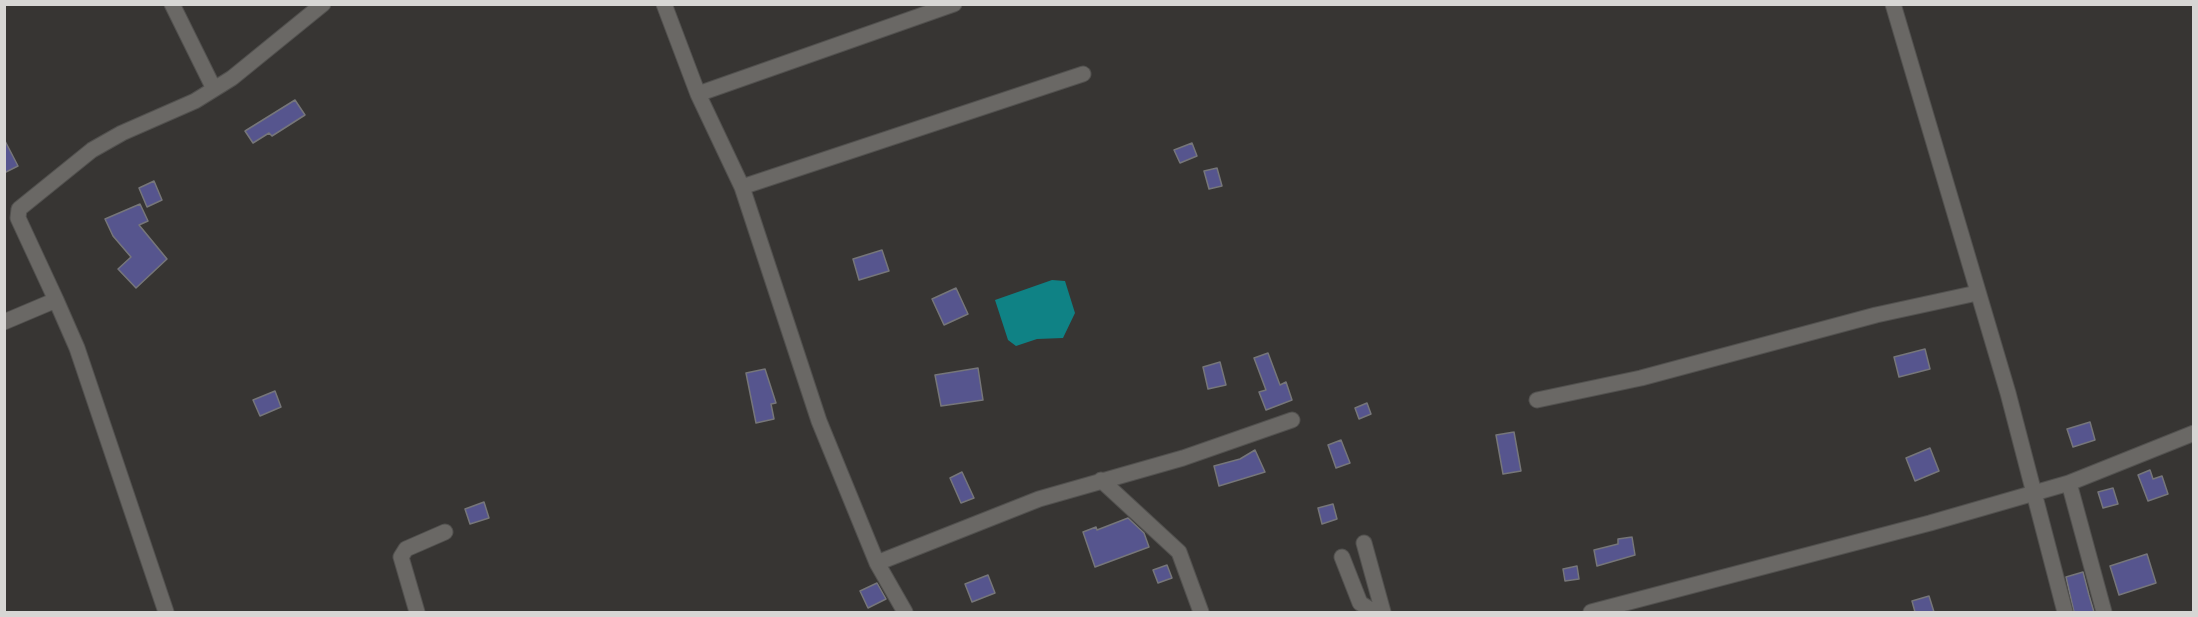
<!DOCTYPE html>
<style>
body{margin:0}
#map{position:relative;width:2198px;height:617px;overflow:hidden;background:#373533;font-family:Cabin,sans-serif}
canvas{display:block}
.frame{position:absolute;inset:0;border:6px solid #d7d6d4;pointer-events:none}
</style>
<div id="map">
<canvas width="2198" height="617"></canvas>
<div class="frame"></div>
</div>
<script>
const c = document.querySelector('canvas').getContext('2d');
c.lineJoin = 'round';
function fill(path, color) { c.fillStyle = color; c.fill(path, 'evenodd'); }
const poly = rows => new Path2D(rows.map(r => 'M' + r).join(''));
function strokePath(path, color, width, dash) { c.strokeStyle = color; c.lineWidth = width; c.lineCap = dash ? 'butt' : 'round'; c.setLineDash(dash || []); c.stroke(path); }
fill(poly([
 [1052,280,1065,281,1075,313,1063,338,1037,339,1016,346,1008,340,995,300]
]), '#0f8285');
const building = poly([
 [295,100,305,115,272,136,269,133,253,143,245,131,295,100],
 [4,139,18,166,4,173,4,139],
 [1192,143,1197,156,1180,163,1174,150,1192,143],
 [1217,168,1222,186,1209,189,1204,171,1217,168],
 [154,181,162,200,147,207,139,188,154,181],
 [140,204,148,221,139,225,167,259,136,288,118,269,131,257,113,236,105,219,140,204],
 [882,250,889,271,859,280,853,259,882,250],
 [956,288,968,314,944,325,932,299,956,288],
 [1925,349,1930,369,1899,377,1894,357,1925,349],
 [1268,353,1280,385,1286,382,1292,400,1266,410,1259,392,1266,390,1254,358,1268,353],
 [1220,362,1226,385,1208,389,1203,367,1220,362],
 [978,368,983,400,941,406,935,375,978,368],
 [765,369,776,403,771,404,774,419,756,423,746,373,765,369],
 [275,391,281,407,260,416,253,400,275,391],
 [1367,403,1371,414,1359,419,1355,408,1367,403],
 [2090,422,2095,440,2073,447,2067,429,2090,422],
 [1514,432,1521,471,1503,474,1496,435,1514,432],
 [1341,440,1350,463,1336,468,1328,445,1341,440],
 [1930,448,1939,471,1915,481,1906,458,1930,448],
 [1255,450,1265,472,1219,486,1214,466,1240,459,1255,450],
 [2150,470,2153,479,2162,476,2168,494,2148,501,2138,475,2150,470],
 [962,472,974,498,961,503,950,478,962,472],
 [2113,488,2118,504,2103,508,2098,492,2113,488],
 [484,502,489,518,470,524,465,509,484,502],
 [1333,504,1337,519,1322,524,1318,508,1333,504],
 [1128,518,1144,533,1149,547,1095,567,1083,532,1096,527,1097,530,1128,518],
 [1632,537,1635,555,1597,566,1594,550,1618,544,1618,539,1632,537],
 [2147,554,2156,583,2119,595,2110,566,2147,554],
 [1167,565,1172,578,1158,583,1153,570,1167,565],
 [1577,566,1579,579,1565,581,1563,569,1577,566],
 [2083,572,2089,595,2094,612,2074,612,2066,577,2083,572],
 [988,575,995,593,972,602,965,584,988,575],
 [877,583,886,599,868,608,860,591,877,583],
 [1929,596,1934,612,1915,612,1912,601,1929,596]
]);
fill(building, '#56558e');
strokePath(building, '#76767a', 1.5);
const minor = poly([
 [172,4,214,89],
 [664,4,698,94,742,187,819,421,877,563,905,612],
 [1893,4,2008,393,2065,612],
 [698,94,954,4],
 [742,187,1083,74],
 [56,300,77,348,166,612],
 [4,322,56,300,18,218,19,209,92,150,122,133,195,101,232,78,323,4],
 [1537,400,1641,378,1876,315,1977,293],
 [1101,480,1179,552,1201,612],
 [2069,483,2104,612],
 [1364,543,1383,612],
 [1342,557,1360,603,1371,610,1382,612],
 [877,563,1039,499,1183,458,1292,420],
 [417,612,401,557,406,549,445,532],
 [1591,612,1930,523,2069,483,2194,433]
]);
strokePath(minor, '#52514f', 17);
strokePath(minor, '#6a6865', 15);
</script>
